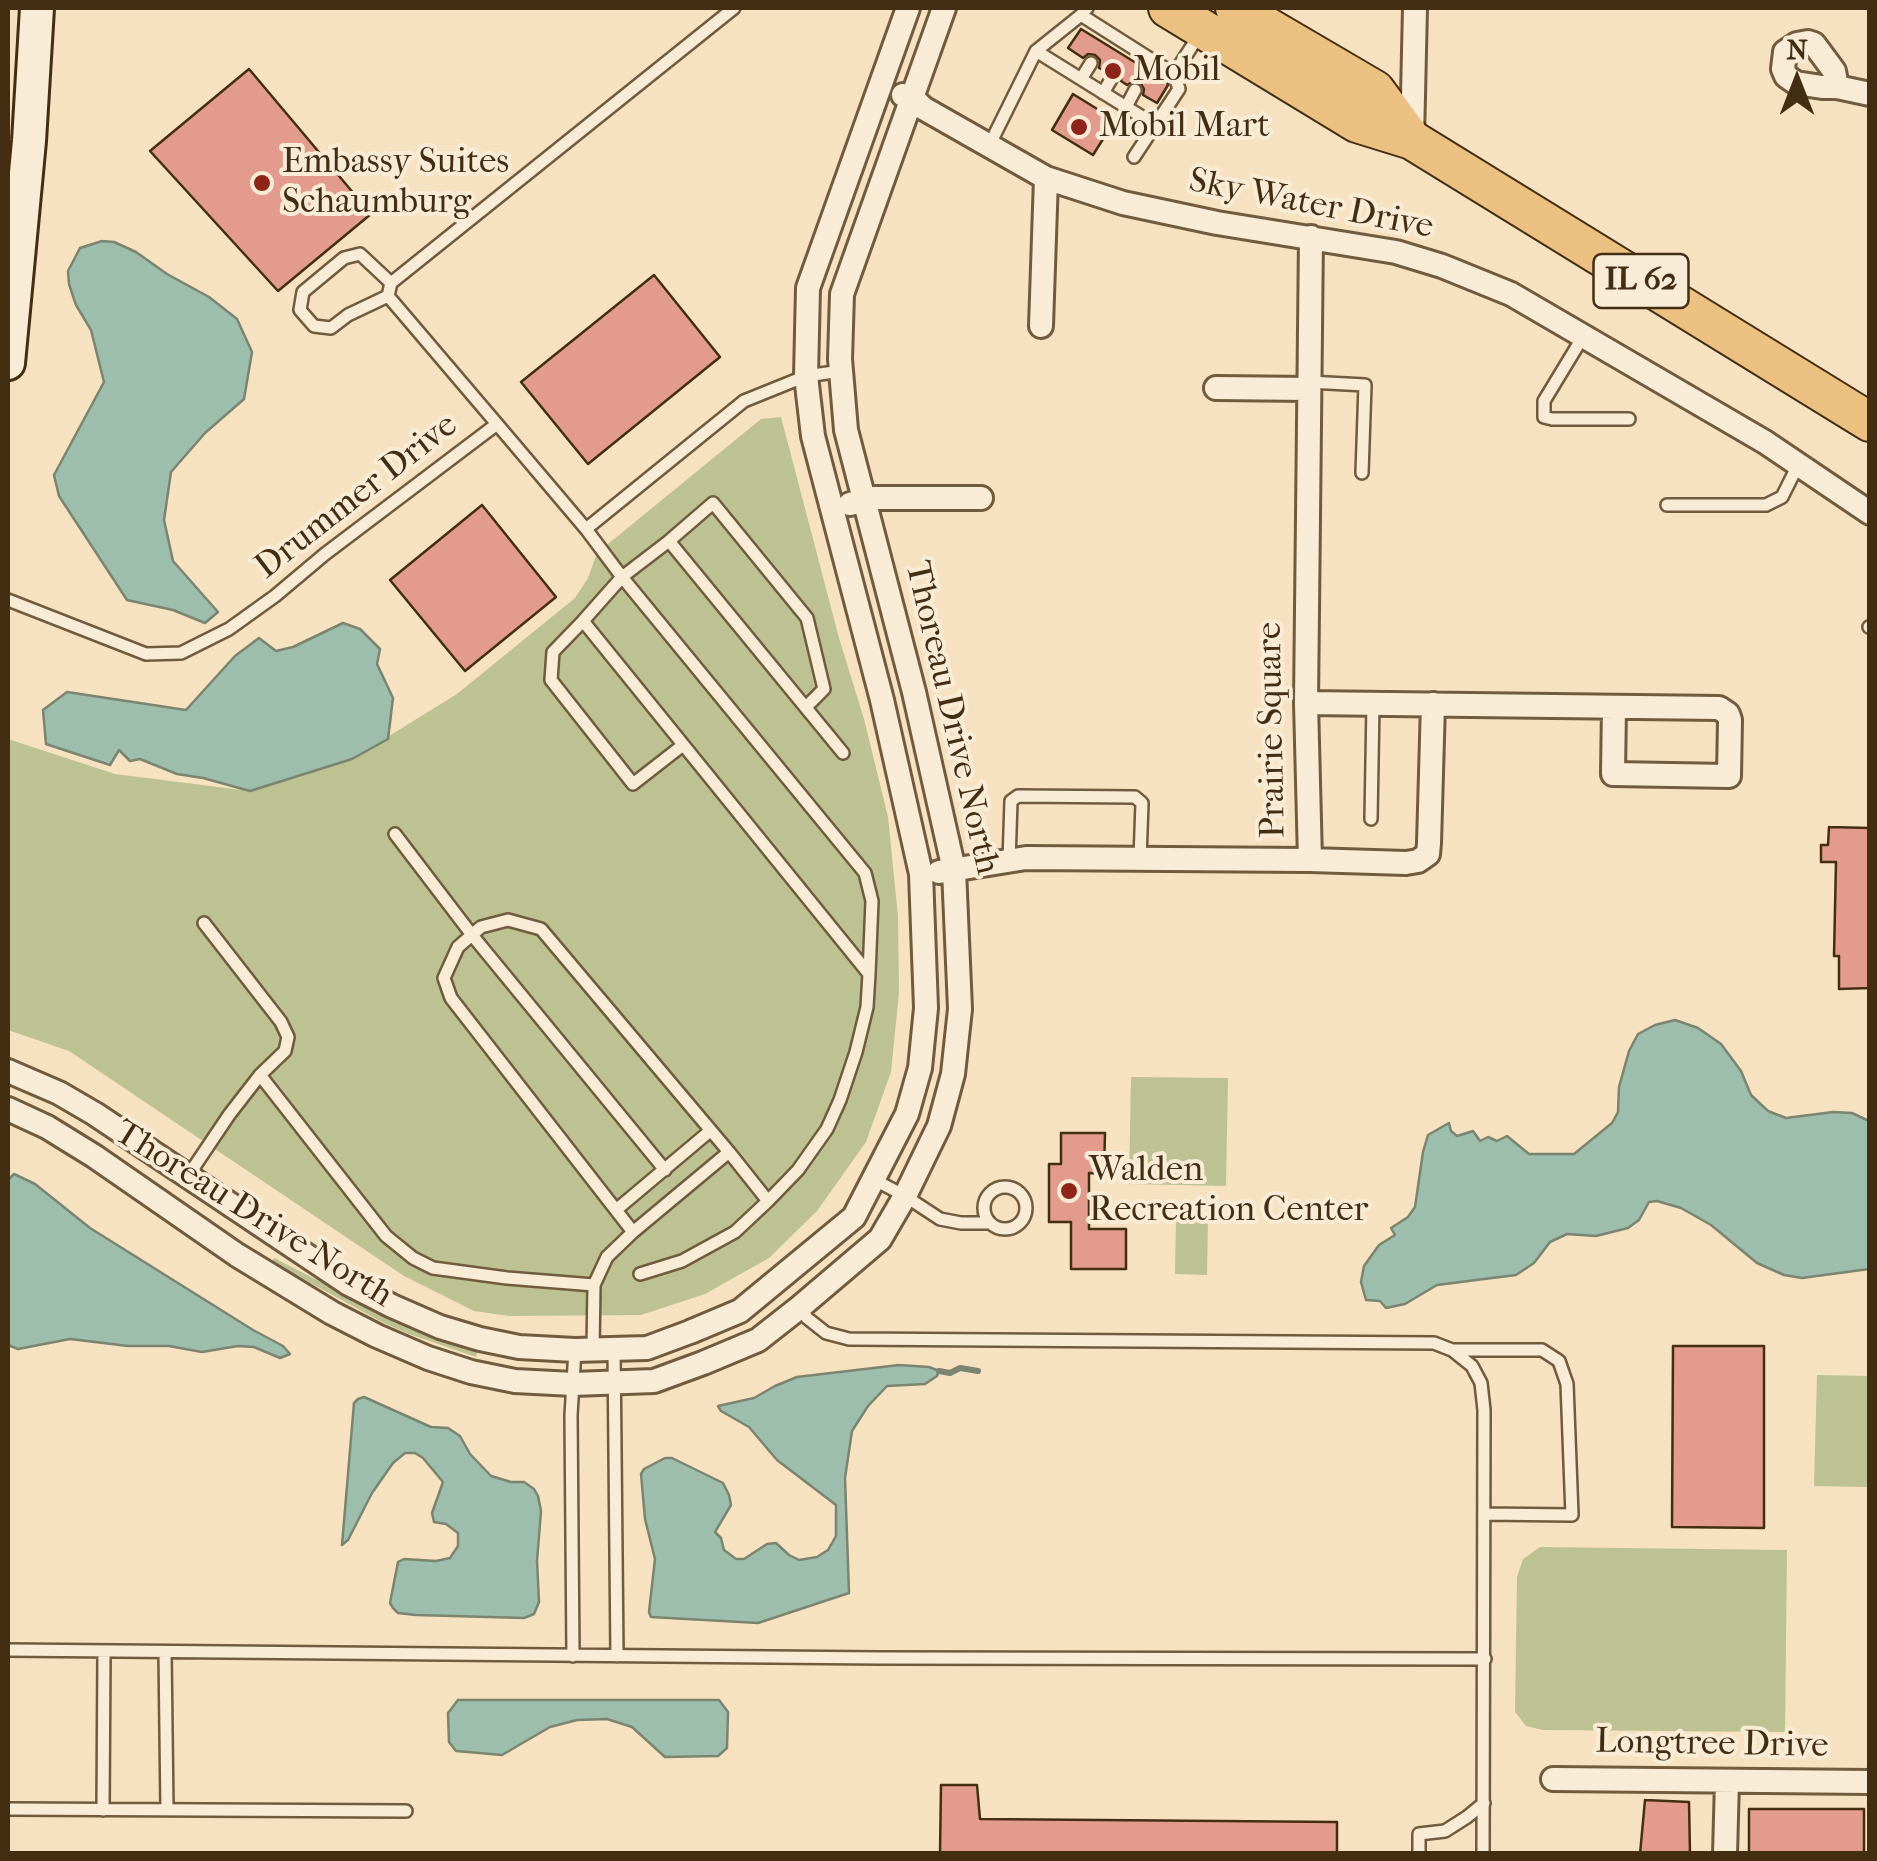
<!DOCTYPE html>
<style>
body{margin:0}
#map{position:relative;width:1877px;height:1861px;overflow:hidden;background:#f6e1c1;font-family:"IM FELL French Canon",serif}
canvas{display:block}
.frame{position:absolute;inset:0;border:10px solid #432e13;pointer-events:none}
.north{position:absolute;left:1747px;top:30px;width:100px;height:100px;-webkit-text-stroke:8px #f9ecd7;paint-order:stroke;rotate:0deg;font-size:28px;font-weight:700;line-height:40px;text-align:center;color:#432e13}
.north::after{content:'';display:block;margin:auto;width:35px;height:45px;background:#432e13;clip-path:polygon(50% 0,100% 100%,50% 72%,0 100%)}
</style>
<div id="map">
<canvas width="1877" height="1861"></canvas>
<div class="frame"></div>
<div class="north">N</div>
</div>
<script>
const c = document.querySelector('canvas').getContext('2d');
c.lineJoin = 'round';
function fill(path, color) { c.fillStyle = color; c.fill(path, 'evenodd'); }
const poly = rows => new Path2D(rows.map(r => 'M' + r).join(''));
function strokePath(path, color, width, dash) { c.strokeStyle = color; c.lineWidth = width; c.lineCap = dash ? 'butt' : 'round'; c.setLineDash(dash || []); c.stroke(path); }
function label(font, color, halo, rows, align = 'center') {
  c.font = font + ' "IM FELL French Canon",serif'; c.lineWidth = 8; c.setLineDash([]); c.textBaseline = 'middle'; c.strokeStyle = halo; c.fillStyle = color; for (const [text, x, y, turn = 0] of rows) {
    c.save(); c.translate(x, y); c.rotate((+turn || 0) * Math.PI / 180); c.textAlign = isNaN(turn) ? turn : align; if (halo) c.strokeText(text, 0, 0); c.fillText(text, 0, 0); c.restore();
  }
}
fill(poly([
 [781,417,839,638,864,719,888,817,898,916,899,992,891,1072,866,1142,817,1211,769,1258,705,1294,641,1315,509,1316,474,1311,404,1276,69,1051,8,1030,8,739,115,774,250,791,360,754,457,694,575,598,588,578,597,553,761,419],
 [1131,1077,1228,1078,1226,1186,1129,1184],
 [1176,1219,1208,1220,1207,1275,1175,1274],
 [274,1258,413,1329,477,1352,476,1357,409,1334,382,1322,272,1262],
 [1817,1375,1869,1376,1869,1487,1814,1486],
 [1540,1547,1787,1550,1785,1732,1543,1730,1526,1726,1515,1712,1517,1577,1523,1559]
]), '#bdc292');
const water = poly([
 [102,241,114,242,136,252,167,274,209,297,237,319,252,352,244,399,205,433,171,472,164,520,173,561,218,612,205,623,173,610,127,600,59,496,54,475,104,382,91,330,76,305,69,284,68,271,80,248,102,241],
 [343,623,360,629,380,649,377,664,393,698,388,739,352,759,250,791,203,778,177,774,140,759,130,761,119,750,110,765,46,744,43,710,67,692,186,710,235,656,259,638,276,651,293,647,343,623],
 [1675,1020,1698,1028,1721,1044,1741,1071,1751,1095,1768,1111,1786,1118,1833,1112,1852,1113,1869,1121,1869,1269,1802,1278,1784,1275,1757,1263,1711,1225,1681,1208,1657,1201,1649,1202,1639,1220,1628,1228,1596,1236,1567,1234,1550,1242,1534,1263,1516,1275,1437,1285,1405,1304,1386,1308,1380,1301,1366,1300,1361,1282,1364,1266,1379,1245,1395,1235,1391,1228,1408,1217,1415,1207,1423,1152,1428,1135,1449,1123,1451,1131,1457,1136,1473,1131,1480,1141,1488,1137,1497,1141,1507,1136,1529,1154,1574,1154,1612,1123,1618,1112,1619,1087,1629,1051,1638,1034,1655,1025,1675,1020],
 [14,1174,35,1184,90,1228,253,1330,283,1346,290,1354,280,1358,254,1347,238,1346,202,1352,169,1346,128,1346,70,1339,18,1349,8,1345,8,1180,14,1174],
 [899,1365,929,1367,939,1371,937,1376,925,1384,887,1386,868,1406,852,1431,845,1478,849,1593,758,1623,651,1617,649,1612,655,1559,645,1519,641,1474,644,1469,665,1458,672,1458,723,1483,729,1495,731,1505,715,1532,721,1538,724,1550,736,1559,744,1559,767,1544,776,1543,789,1555,799,1560,817,1557,828,1550,836,1536,836,1505,777,1460,749,1427,721,1411,718,1406,754,1398,775,1386,797,1377,899,1365],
 [364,1397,431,1427,448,1428,460,1436,470,1454,491,1476,511,1482,524,1482,534,1489,538,1496,541,1511,537,1561,539,1602,534,1614,524,1618,416,1615,398,1613,393,1608,390,1603,398,1562,404,1559,436,1561,450,1558,458,1546,458,1533,446,1524,434,1522,432,1513,443,1482,423,1458,415,1453,405,1453,393,1463,372,1493,348,1540,342,1545,354,1403,358,1399,364,1397],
 [458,1700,719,1700,728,1712,727,1748,718,1756,665,1757,632,1727,607,1719,577,1720,550,1727,502,1755,456,1751,449,1742,448,1713,458,1700]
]);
fill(water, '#9ebead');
strokePath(water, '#7a846f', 2.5);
strokePath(poly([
 [939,1371,950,1373,960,1368,978,1371]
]), '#7a846f', 6);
const building = poly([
 [1081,29,1167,82,1168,85,1157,103,1143,95,1144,89,1140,82,1134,81,1127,85,1121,81,1122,75,1119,69,1112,67,1105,71,1099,68,1100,60,1095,55,1088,54,1083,58,1068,48,1081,29],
 [249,69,371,214,278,291,150,151,249,69],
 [1073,94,1115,120,1093,155,1052,130,1073,94],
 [654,275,720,357,588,464,521,382,654,275],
 [482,505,556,597,465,671,390,580,482,505],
 [1829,827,1870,828,1870,988,1839,989,1839,956,1834,956,1836,862,1821,862,1821,845,1828,845,1829,827],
 [1061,1133,1105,1133,1104,1174,1089,1173,1089,1229,1126,1229,1126,1269,1071,1269,1071,1222,1049,1222,1049,1164,1061,1164,1061,1133],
 [1673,1346,1764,1346,1764,1528,1672,1527,1673,1346],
 [941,1785,977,1785,980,1819,1337,1822,1337,1854,940,1854,941,1785],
 [1645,1800,1689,1802,1690,1854,1640,1854,1645,1800],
 [1749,1809,1864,1809,1864,1854,1749,1854,1749,1809]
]);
fill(building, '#e39b8d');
strokePath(building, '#432e13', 2.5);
const service = poly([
 [1081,15,1174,74],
 [1036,51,1155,125],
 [1081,79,1091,63],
 [1103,93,1113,76],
 [1126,107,1135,90],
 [989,146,1036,51,1081,15,1087,8],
 [1134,157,1179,89,1174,74,1201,32],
 [388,296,348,315,331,328,314,326,300,310,303,292,344,258,360,254,391,283],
 [1584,335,1544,401,1544,417,1552,419,1629,419],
 [1309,382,1365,385,1362,473],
 [497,424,388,296,391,283,734,8],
 [1667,505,1766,505,1782,497,1798,465],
 [586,529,622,577,865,873,872,901,869,974,867,1007,856,1052,840,1100,827,1129,798,1170,768,1201],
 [669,541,843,753],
 [8,600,146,654,181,653,229,629,275,596,325,554,497,424,586,529,744,401,806,376,841,371],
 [583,621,553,652,551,680,633,784,683,745],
 [1869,627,1870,627],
 [806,707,824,689,807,618,713,503,669,541,622,577,583,621,869,974],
 [1371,819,1373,704],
 [395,834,472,935,665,1170],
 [1009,861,1011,801,1018,796,1135,797,1142,803,1140,859],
 [204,923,281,1022,288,1037,285,1051,260,1075,386,1236,413,1258,433,1268,507,1278,594,1285],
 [188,1176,229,1115,260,1075],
 [875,1180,905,1196,940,1219,961,1223,990,1223],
 '984 1208a21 21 0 1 1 42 0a21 21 0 1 1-42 0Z',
 [616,1210,710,1131],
 [633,1232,451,998,444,978,458,947,481,927,508,920,541,929,729,1152],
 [800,1307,807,1318,826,1333,849,1339,1434,1343,1452,1350,1472,1366,1481,1383,1484,1410,1483,1854],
 [614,1349,617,1656],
 [593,1350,594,1285,607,1257,633,1232,729,1152,768,1201,735,1232,682,1261,640,1274],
 [1452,1350,1542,1350,1559,1361,1567,1384,1572,1515,1484,1514],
 [8,1650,880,1658,1485,1659],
 [165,1652,167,1810],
 [573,1656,571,1415,575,1350],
 [8,1809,406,1811],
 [103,1810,104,1652],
 [1419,1854,1419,1834,1445,1831,1467,1817,1484,1803]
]);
const minor = poly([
 [1837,87,1834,71,1814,44,1808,42,1797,44,1785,52,1783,69,1786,76,1796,83,1822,87,1837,87,1870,94],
 [903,95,913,98,923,108,1046,178,1123,203,1217,223,1396,252,1442,266,1511,294,1765,442,1870,513],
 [1412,139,1415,8],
 [1041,326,1046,178],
 [1216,388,1309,389],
 [850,504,874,498,981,498],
 [1306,703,1719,708,1728,714,1730,720,1729,776,1613,774,1614,707],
 [1310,860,1306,703,1311,237],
 [939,872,1026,858,1310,860,1406,863,1418,861,1428,854,1429,843,1433,704],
 [8,1071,59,1093,95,1114,349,1284,392,1306,440,1327,480,1339,519,1347,575,1350,647,1348,690,1332,740,1311,854,1217,907,1114,920,1068,926,1008,921,874,882,700,813,436,806,376,808,288,908,8],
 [8,1109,47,1127,94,1156,237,1255,332,1313,377,1336,428,1358,471,1372,515,1381,573,1384,654,1381,703,1363,758,1340,800,1307,880,1239,905,1196,939,1126,953,1074,960,1009,954,870,914,692,846,430,840,359,842,294,944,8],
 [1553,1779,1870,1782],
 [1725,1854,1727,1781]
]);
const secondary = poly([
 [8,363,29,141,37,8]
]);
const primary = poly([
 [1168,8,1357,123,1412,140,1870,422],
 [1235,8,1375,90,1412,140]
]);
strokePath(service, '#705b3e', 16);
strokePath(minor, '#705b3e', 28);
strokePath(secondary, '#432e13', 38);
strokePath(primary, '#432e13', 42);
strokePath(service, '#f9ecd7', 11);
strokePath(minor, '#f9ecd7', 22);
strokePath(secondary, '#f9ecd7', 32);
strokePath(primary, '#ebc080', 38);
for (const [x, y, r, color] of [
 [1113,71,10,"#8f2418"],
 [1079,127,10,"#8f2418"],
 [262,183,10,"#8f2418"],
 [1069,1191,10,"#8f2418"]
]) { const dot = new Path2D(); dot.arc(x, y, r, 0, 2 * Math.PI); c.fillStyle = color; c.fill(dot); strokePath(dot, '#f9ecd7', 4); }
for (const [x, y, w] of [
 [1641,281,95]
]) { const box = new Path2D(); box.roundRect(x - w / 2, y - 27, w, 54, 8); c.fillStyle = '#f9ecd7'; c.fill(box); strokePath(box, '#432e13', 2.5); }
label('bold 32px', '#432e13', null, [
 ["IL 62",1641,281]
]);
label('35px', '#432e13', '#f9ecd7', [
 ["Mobil",1133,71],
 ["Mobil Mart",1099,127],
 ["Embassy Suites",282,163],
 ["Schaumburg",282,203],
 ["Walden",1089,1171],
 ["Recreation Center",1089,1211]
], 'left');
label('35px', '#432e13', '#f9ecd7', [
 ["Sky Water Drive",1311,205,11],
 ["Drummer Drive",357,497,-38],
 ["Thoreau Drive North",951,718,77],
 ["Prairie Square",1273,730,-91],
 ["Thoreau Drive North",253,1215,32],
 ["Longtree Drive",1712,1745,1]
]);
</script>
